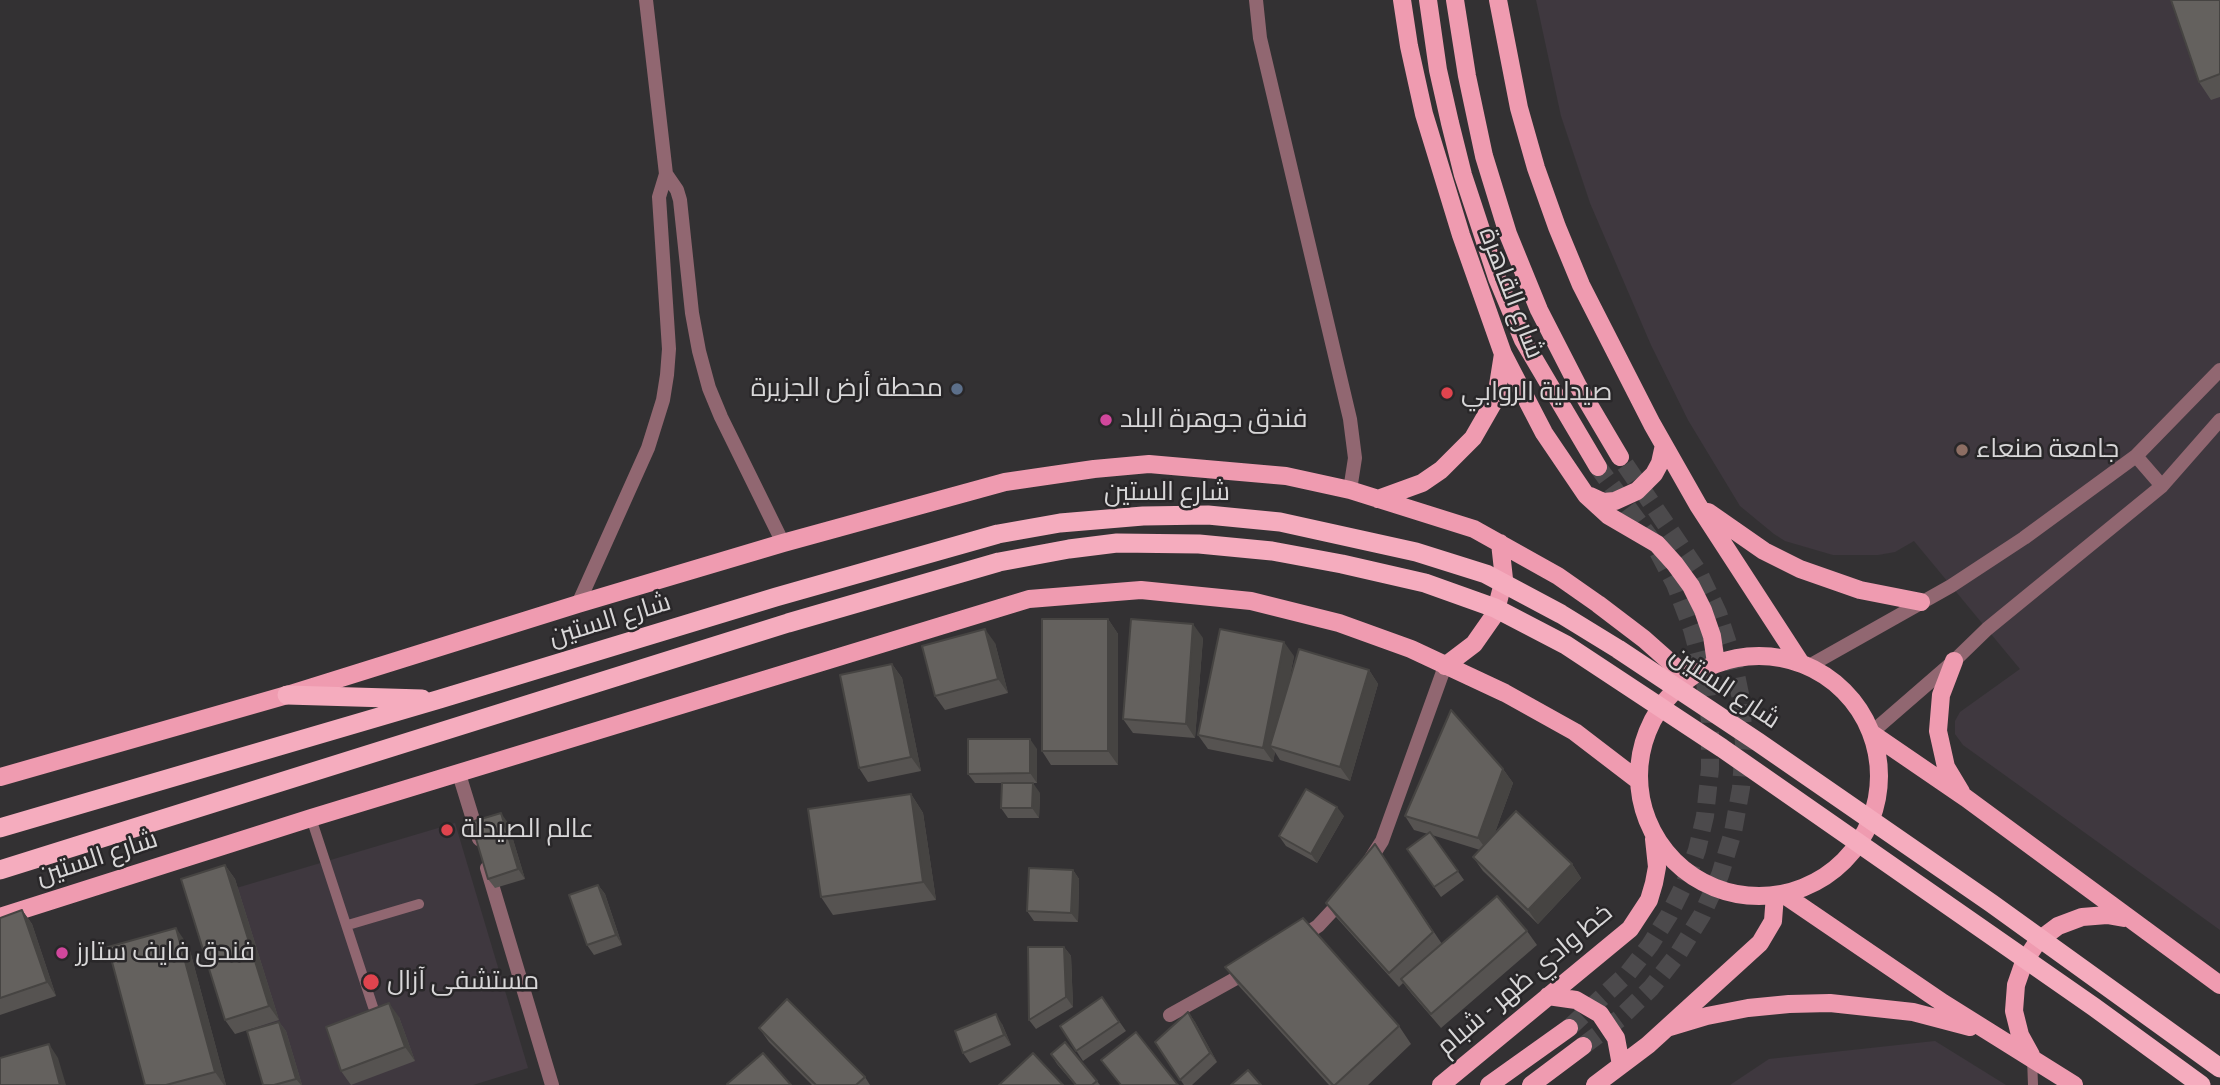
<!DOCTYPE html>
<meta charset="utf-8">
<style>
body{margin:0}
canvas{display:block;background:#333133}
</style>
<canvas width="2220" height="1085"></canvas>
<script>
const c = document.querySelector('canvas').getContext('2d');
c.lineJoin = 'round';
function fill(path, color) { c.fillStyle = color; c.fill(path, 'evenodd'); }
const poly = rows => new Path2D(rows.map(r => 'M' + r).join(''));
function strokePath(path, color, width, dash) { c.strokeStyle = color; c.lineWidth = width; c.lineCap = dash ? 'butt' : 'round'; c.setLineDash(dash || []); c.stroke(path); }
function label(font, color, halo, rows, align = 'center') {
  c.font = font + ' "PT Sans Narrow",Cairo,sans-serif'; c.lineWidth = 5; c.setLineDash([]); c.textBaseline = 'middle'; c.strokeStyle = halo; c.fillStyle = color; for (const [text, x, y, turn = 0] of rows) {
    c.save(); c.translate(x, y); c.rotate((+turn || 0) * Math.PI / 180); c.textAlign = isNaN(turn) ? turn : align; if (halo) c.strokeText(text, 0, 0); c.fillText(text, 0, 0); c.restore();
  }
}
fill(poly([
 [1536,0,2220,0,2220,930,1963,745,1955,734,1955,721,1960,712,2020,669,1914,541,1895,552,1878,555,1833,555,1785,541,1774,534,1740,506,1688,420,1651,345,1590,203,1561,116],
 [455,823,528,1068,473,1085,269,1085,213,895],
 [1935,1041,2006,1085,1730,1085,1769,1059]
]), '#3f383f');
strokePath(poly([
 [1569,1028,1628,973,1650,945,1669,915,1685,883,1697,850,1705,816,1710,769,1710,721,1704,674,1692,629,1675,584,1653,542,1598,467],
 [1583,1046,1619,1019,1651,988,1678,954,1702,915,1720,875,1733,832,1741,788,1744,744,1741,699,1732,656,1718,613,1699,573,1620,457]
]), '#4c4a4c', 18, [18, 9]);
strokePath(poly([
 [311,818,373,1007],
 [348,925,419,904],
 [2032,1057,2033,1085]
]), '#916771', 10);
strokePath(poly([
 [1256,0,1260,38,1350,419,1355,458,1350,490],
 [666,174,677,190,680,200,692,313,699,351,709,388,721,417,783,543],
 [578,604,648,448,663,400,667,375,669,349,659,197,666,174,646,0],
 [459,774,479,839],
 [1368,863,1382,841,1445,666],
 [487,868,552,1085],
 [1298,939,1318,926,1345,897],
 [1170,1015,1249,971]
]), '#916771', 14);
strokePath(poly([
 [2136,456,2162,486],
 [1809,666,1951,586,2024,538,2136,456,2220,370],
 [1871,733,1954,661,1987,629,2162,486,2220,420]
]), '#916771', 14);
strokePath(poly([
 [1402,0,1409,46,1424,114,1461,235,1503,354,1544,433,1586,495,1609,516,1657,544,1675,564,1691,586,1703,610,1712,636,1716,663],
 [1428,0,1438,70,1450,123,1463,175,1497,278,1523,340,1598,467],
 [1455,0,1467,76,1484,156,1508,234,1539,310,1578,386,1620,457],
 [1498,0,1519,108,1536,168,1557,227,1581,285,1652,424,1698,505,1800,662],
 [1590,496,1603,502,1615,501,1637,491,1654,474,1660,463,1664,445],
 [1378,499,1422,483,1441,470,1473,438,1496,398,1503,354],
 [1708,512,1764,551,1800,569,1860,590,1921,602],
 '1639 776a120 120 0 1 1 240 0a120 120 0 1 1-240 0Z',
 [1954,661,1941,695,1938,731,1946,767,1961,792],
 [1445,666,1474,644,1495,614,1504,579,1500,543],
 [1871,733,1966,798,2220,985],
 [0,777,287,695,578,604,783,543,1005,482,1094,469,1149,464,1286,476,1350,490,1474,529,1558,576,1598,604,1644,639,1688,678],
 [1783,894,1943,1003,2074,1085],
 [0,917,311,818,1029,599,1141,590,1251,601,1339,623,1411,649,1505,693,1575,732,1639,781],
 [1548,996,1576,1000,1600,1014,1616,1038,1621,1065],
 [1667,1028,1707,1016,1748,1008,1789,1004,1830,1003,1913,1012,1970,1027],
 [2031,1055,2020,1035,2014,1011,2016,985,2024,962,2038,941,2058,926,2082,917,2107,915,2124,918],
 [1441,1085,1630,929,1649,900,1654,883,1657,867,1654,839],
 [1489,1085,1569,1028],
 [1531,1085,1583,1046],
 [1595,1085,1648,1045,1760,943,1773,921,1775,895]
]), '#ef9bb0', 18);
strokePath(poly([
 [287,695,422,699],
 [0,828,440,699,776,597,998,534,1060,523,1143,516,1208,515,1280,522,1416,552,1486,574,1561,614,1618,649,1758,742,1991,903,2220,1068],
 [0,870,788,623,999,562,1069,549,1117,543,1199,544,1272,551,1342,564,1425,583,1495,608,1566,645,1722,748,2094,1007,2201,1085]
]), '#f5acbe', 19);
fill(poly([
 [2220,0,2220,97,2211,100,2199,82],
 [1108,619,1118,634,1118,765,1051,765,1042,751],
 [1203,638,1195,738,1133,733,1123,719],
 [995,643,1008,693,945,710,935,696],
 [1294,656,1288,686,1369,670,1378,684,1350,781,1280,760,1275,752,1273,762,1208,749,1198,735],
 [892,664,902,678,921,771,868,782,859,768],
 [1037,749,1037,783,975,783,968,774],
 [1503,769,1513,783,1494,835,1572,864,1581,878,1538,924,1483,871,1473,857,1480,850,1432,835,1464,880,1441,897,1407,849,1428,834,1414,830,1405,816],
 [1040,793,1039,818,1008,818,1001,808],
 [911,794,923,813,936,900,833,915,821,897],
 [1344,816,1317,863,1286,846,1279,836],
 [508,823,525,879,495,888,488,879],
 [1375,844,1442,944,1527,931,1537,945,1441,1028,1411,993,1403,983,1399,987,1336,917,1326,903],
 [225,865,235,879,279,1020,235,1034,225,1020],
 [1073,870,1079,879,1078,922,1034,921,1027,911],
 [598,885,605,894,622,945,594,955,587,945],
 [22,910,32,924,56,996,0,1015,0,918],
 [189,947,226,1085,145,1085],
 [1064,947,1071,956,1073,1007,1036,1029,1029,1020],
 [1225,967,1399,1026,1411,1044,1368,1085,1329,1085,1238,985],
 [1102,997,1126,1031,1083,1061,1060,1026],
 [1188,1012,1195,1022,1217,1062,1192,1085,1184,1085,1155,1042],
 [399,1017,415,1061,351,1085,341,1071],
 [279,1022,286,1031,302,1085,263,1085],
 [1002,1024,1011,1045,970,1063,963,1053],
 [759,1028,865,1077,870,1085,812,1085,769,1042],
 [1065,1042,1100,1085,1075,1085,1057,1064,1051,1054]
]), '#565351');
fill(poly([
 [1108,619,1118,634,1118,765,1108,751],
 [1193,624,1203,638,1195,738,1186,724],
 [985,629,995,643,1008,693,998,679],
 [1284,642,1294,656,1276,748,1270,746,1275,752,1273,762,1263,748],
 [892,664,902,678,921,771,911,757],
 [1369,670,1378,684,1350,781,1340,767],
 [1030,739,1037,749,1037,783,1030,773],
 [1503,769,1513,783,1488,852,1478,838],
 [1033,783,1040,793,1039,818,1032,808],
 [911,794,923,813,936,900,923,882],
 [1337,807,1344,816,1317,863,1311,854],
 [501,813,508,823,525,879,518,869],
 [1572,864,1581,878,1538,924,1528,910],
 [225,865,235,879,279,1020,269,1006],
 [1073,870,1079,879,1078,922,1071,913],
 [598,885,605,894,622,945,616,935],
 [22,910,32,924,56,996,47,982],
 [176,928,189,947,226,1085,224,1085,215,1072],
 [1064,947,1071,956,1073,1007,1066,997],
 [389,1003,399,1017,415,1061,405,1047],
 [1188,1012,1195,1022,1217,1062,1210,1053],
 [996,1014,1002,1024,1011,1045,1004,1035],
 [279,1022,286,1031,302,1085,301,1085,296,1079],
 [49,1044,58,1058,66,1085,60,1085]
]), '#464442');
const building = poly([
 [2171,0,2220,0,2220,74,2199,82,2171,0],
 [1042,619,1108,619,1108,751,1042,751,1042,619],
 [1131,619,1193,624,1186,724,1123,719,1131,619],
 [985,629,998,679,935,696,922,646,985,629],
 [1220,629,1284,642,1263,748,1198,735,1220,629],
 [1299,649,1369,670,1340,767,1270,746,1299,649],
 [892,664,911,757,859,768,840,675,892,664],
 [1451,710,1503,769,1478,838,1405,816,1451,710],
 [968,739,1030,739,1030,773,968,774,968,739],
 [1002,783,1033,783,1032,808,1001,808,1002,783],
 [1306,789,1337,807,1311,854,1279,836,1306,789],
 [911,794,923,882,821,897,808,809,911,794],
 [1516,811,1572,864,1528,910,1473,857,1516,811],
 [501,813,518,869,488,879,471,822,501,813],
 [1430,832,1458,871,1434,887,1407,849,1430,832],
 [1375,844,1433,932,1389,973,1326,903,1375,844],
 [225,865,269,1006,225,1020,181,879,225,865],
 [1029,868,1073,870,1071,913,1027,911,1029,868],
 [598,885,616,935,587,945,569,895,598,885],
 [1497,896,1527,931,1431,1014,1401,979,1497,896],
 [22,910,47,982,0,998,0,918,22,910],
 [1303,918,1399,1026,1335,1085,1333,1085,1225,967,1303,918],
 [176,928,215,1072,166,1085,145,1085,108,947,176,928],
 [1028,947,1064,947,1066,997,1029,1020,1028,947],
 [1102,997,1119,1022,1076,1051,1060,1026,1102,997],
 [787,999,865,1077,856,1085,816,1085,759,1028,787,999],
 [389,1003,405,1047,341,1071,326,1027,389,1003],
 [1188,1012,1210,1053,1180,1080,1155,1042,1188,1012],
 [996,1014,1004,1035,963,1053,955,1031,996,1014],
 [279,1022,296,1079,274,1085,263,1085,247,1031,279,1022],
 [1136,1032,1178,1085,1121,1085,1101,1060,1136,1032],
 [1065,1042,1097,1081,1092,1085,1076,1085,1051,1054,1065,1042],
 [49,1044,60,1085,0,1085,0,1058,49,1044],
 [763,1053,791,1085,728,1085,727,1084,763,1053],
 [1033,1053,1063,1085,999,1085,1033,1053],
 [1248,1070,1261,1085,1231,1085,1248,1070]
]);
fill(building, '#64615e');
strokePath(building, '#464442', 2);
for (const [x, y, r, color] of [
 [957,389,7,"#5c6f8a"],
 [1447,393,7,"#e0444e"],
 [1106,420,7,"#d1479c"],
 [1962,450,7,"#8d6e63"],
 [447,830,7,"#e0444e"],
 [62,953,7,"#d1479c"],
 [371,982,9,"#e0444e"]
]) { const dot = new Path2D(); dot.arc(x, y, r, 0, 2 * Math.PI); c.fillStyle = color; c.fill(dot); strokePath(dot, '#292729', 2.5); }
label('26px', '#d8d7d8', '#292729', [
 ["شارع القاهرة",1511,293,69],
 ["شارع الستين",1167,493],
 ["شارع الستين",610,620,-17],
 ["شارع الستين",1725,688,34],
 ["شارع الستين",97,858,-18],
 ["خط وادي ظهر - شبام",1525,980,-40]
]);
label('26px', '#d8d7d8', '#292729', [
 ["محطة أرض الجزيرة",943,389,"right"],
 ["صيدلية الروابي",1461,393],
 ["فندق جوهرة البلد",1120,420],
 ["جامعة صنعاء",1976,450],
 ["عالم الصيدلة",461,830],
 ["فندق فايف ستارز",76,953],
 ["مستشفى آزال",387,982]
], 'left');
</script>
